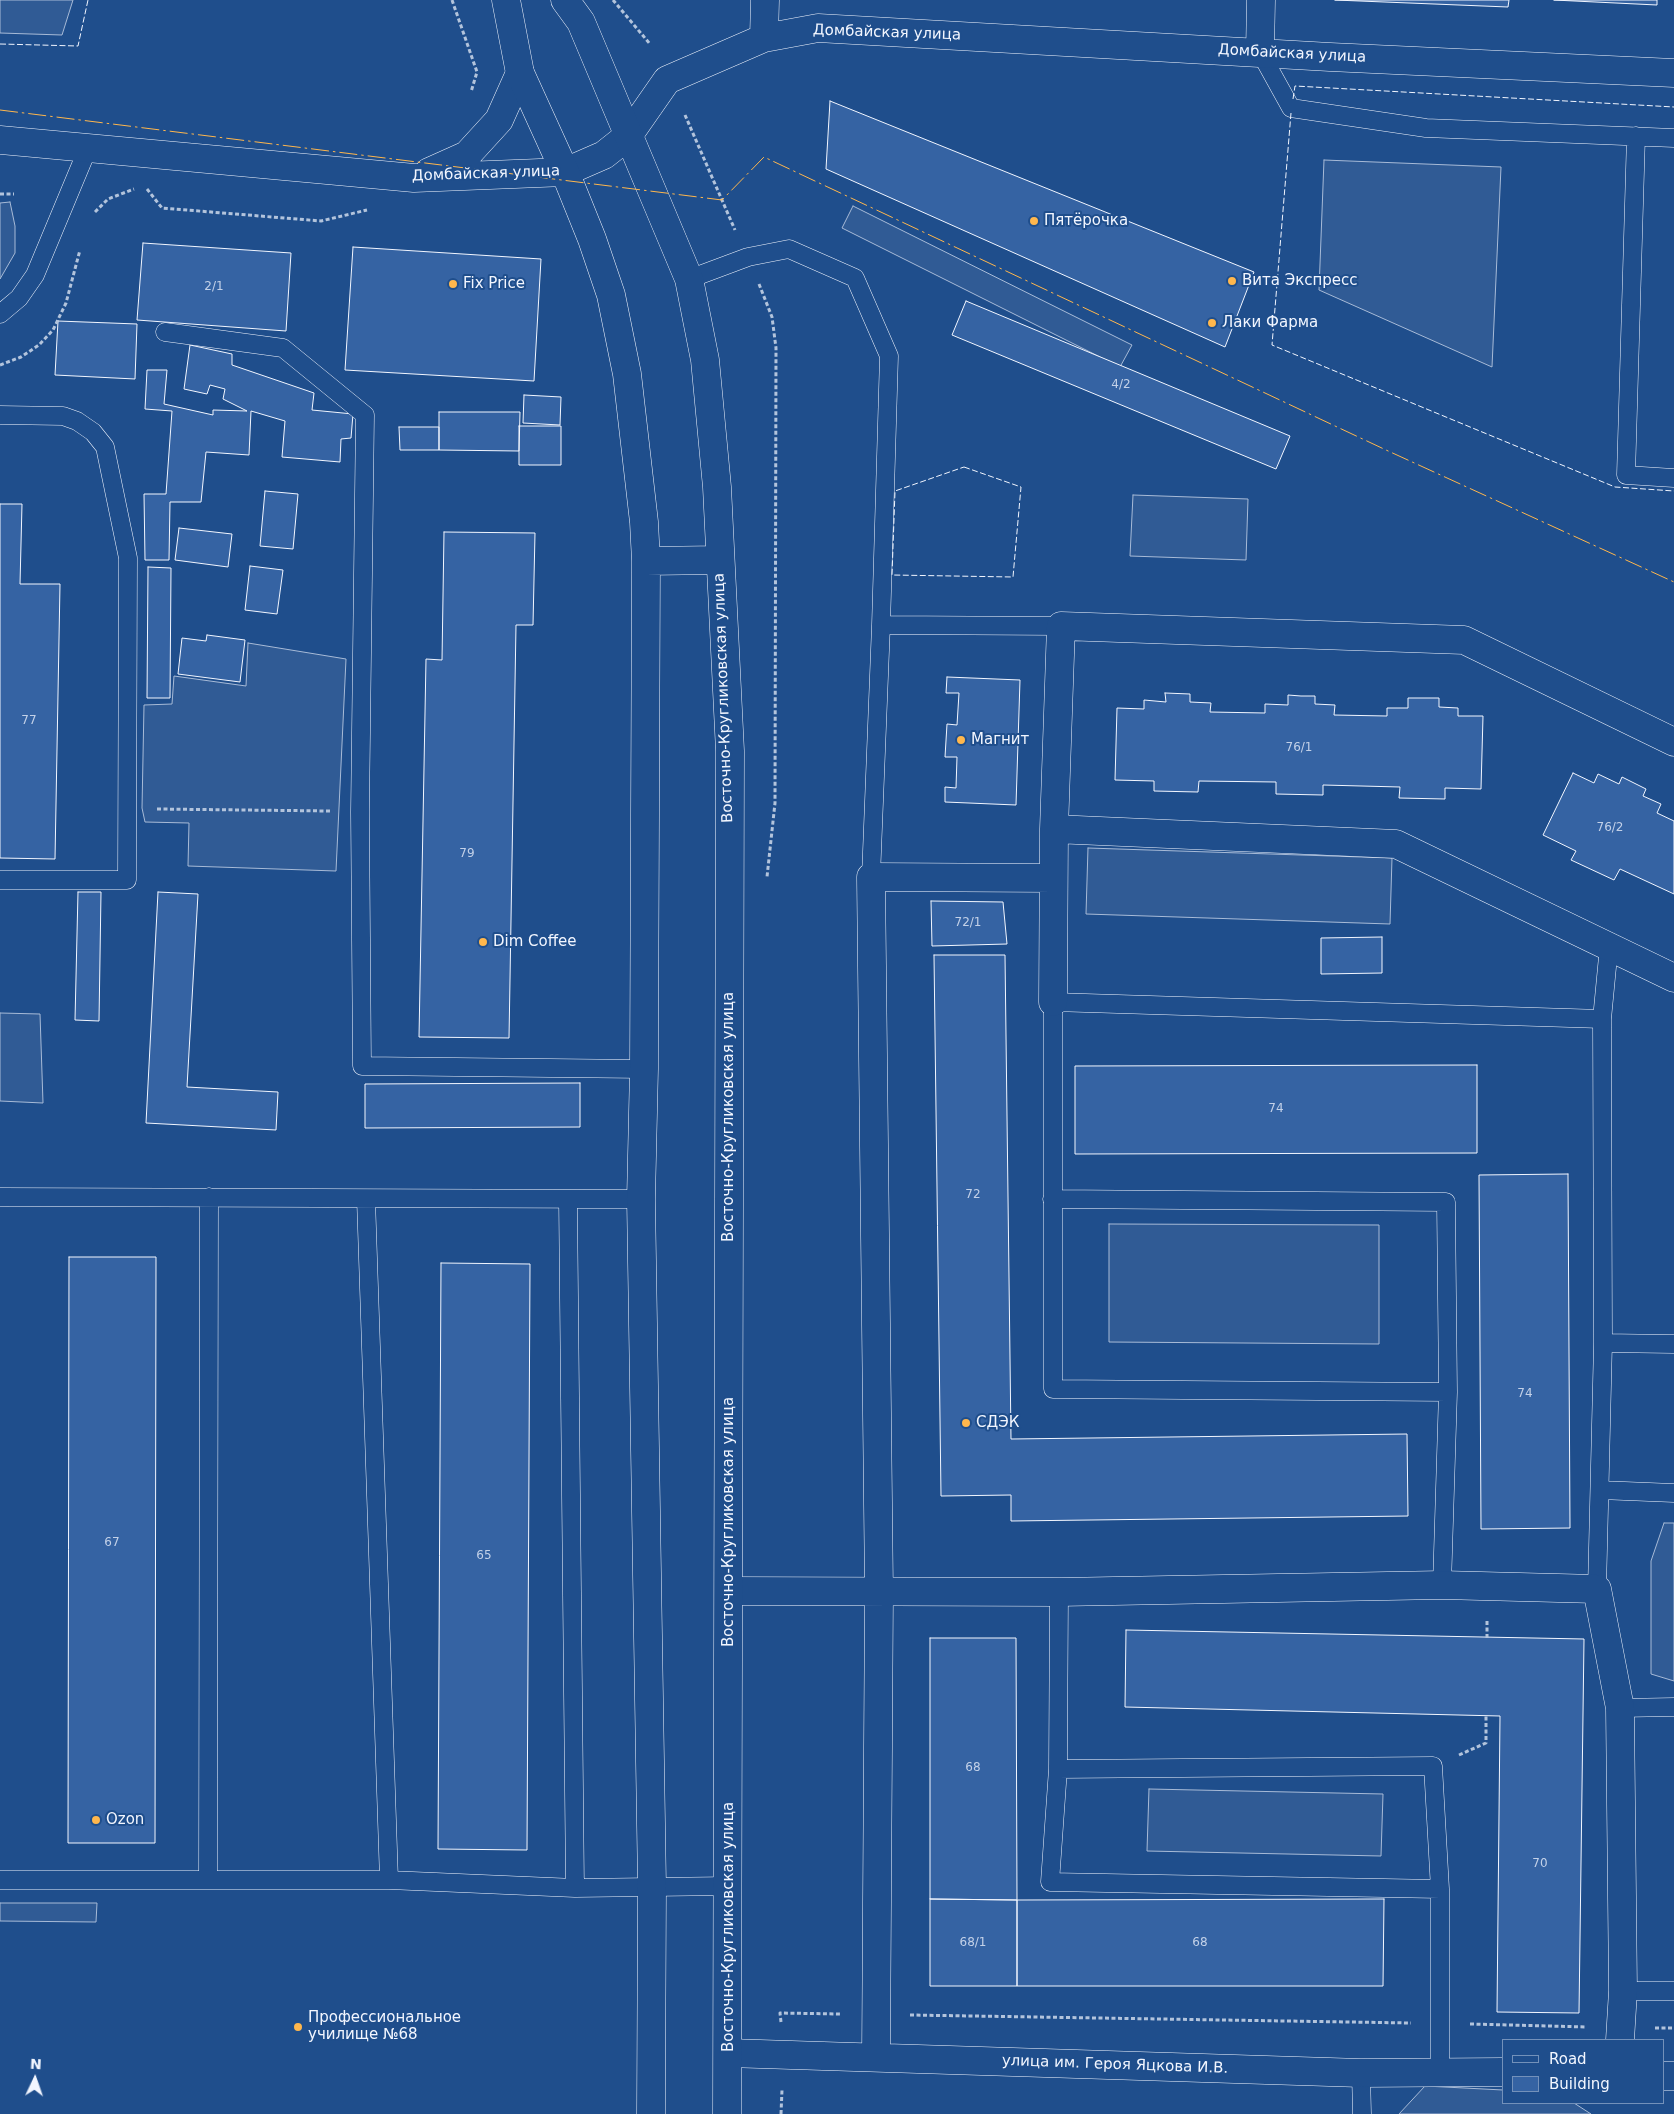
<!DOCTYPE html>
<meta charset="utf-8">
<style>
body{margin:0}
#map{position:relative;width:1674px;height:2114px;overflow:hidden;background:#1f4e8c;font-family:"DejaVu Sans",sans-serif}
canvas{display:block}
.legend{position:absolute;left:1502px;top:2039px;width:162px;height:65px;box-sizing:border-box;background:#1f4e8c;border:1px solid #7391ba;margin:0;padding:6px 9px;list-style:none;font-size:15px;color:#f2f6ff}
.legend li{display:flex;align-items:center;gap:10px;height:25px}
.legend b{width:25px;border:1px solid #7391ba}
.north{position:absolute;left:10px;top:2054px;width:50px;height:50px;-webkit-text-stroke:4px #1f4e8c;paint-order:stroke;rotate:3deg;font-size:14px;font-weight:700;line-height:20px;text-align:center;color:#f2f6ff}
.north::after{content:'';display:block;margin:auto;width:18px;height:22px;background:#f2f6ff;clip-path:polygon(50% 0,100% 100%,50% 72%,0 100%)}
</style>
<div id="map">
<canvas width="1674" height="2114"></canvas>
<ul class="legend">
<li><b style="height:6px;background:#1f4e8c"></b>Road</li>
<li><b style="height:14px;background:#3563a3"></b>Building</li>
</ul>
<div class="north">N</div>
</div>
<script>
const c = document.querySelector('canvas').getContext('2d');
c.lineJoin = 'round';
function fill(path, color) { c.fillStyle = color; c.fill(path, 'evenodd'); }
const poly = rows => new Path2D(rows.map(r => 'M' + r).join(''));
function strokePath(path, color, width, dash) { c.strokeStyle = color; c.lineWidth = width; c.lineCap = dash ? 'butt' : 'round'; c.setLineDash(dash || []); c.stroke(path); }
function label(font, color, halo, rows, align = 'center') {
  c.font = font + ' "DejaVu Sans",sans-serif'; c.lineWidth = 4; c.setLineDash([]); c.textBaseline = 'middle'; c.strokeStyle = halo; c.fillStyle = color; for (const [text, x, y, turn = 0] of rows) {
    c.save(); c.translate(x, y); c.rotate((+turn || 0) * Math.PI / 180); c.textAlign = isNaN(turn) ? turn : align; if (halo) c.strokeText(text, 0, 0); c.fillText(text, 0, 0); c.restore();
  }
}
const built = poly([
 [0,0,73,0,62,35,0,33,0,0],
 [1324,160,1501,167,1492,367,1319,290,1324,160],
 [10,202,15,226,15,253,0,279,0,203,10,202],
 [853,206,1132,345,1120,367,842,228,853,206],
 [1133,495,1248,499,1246,560,1130,556,1133,495],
 [248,643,346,659,336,871,188,866,189,823,145,822,142,808,144,705,172,704,174,676,246,686,248,643],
 [1088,848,1392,858,1390,924,1086,914,1088,848],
 [0,1013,40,1014,43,1103,0,1101,0,1013],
 [1109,1224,1379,1225,1379,1344,1109,1342,1109,1224],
 [1664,1523,1674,1523,1674,1681,1651,1674,1651,1561,1664,1523],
 [1149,1789,1383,1794,1381,1856,1147,1851,1149,1789],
 [0,1903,97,1903,96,1922,0,1921,0,1903],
 [1425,2086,1503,2090,1503,2103,1574,2103,1591,2114,1399,2114,1425,2086]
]);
fill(built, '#305b95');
strokePath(built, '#a8bbd7', 1);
const building = poly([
 [1335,0,1509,0,1508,7,1335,0],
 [1554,0,1657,0,1657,5,1554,0],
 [830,101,1254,272,1225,347,826,169,830,101],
 [143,243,291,253,286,331,137,320,143,243],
 [353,247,541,259,534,381,345,370,353,247],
 [966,301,1290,436,1276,469,952,335,966,301],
 [58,321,137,324,135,379,55,375,58,321],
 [190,345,232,354,232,365,314,393,312,410,353,414,351,438,341,439,340,462,282,457,285,421,251,411,249,455,206,452,201,502,170,502,169,560,145,560,144,494,166,494,172,411,145,409,147,370,167,370,164,404,213,415,213,410,247,411,223,399,225,389,210,385,207,394,184,389,190,345],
 [524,395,561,397,560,425,523,423,524,395],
 [439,412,520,412,519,451,439,450,439,412],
 [519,426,561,426,561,465,519,465,519,426],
 [399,427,439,427,439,450,400,450,399,427],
 [265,491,298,494,293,549,260,546,265,491],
 [0,504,22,504,20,584,60,584,55,859,0,858,0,504],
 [179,528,232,534,228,567,175,560,179,528],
 [444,532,535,533,533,625,516,625,509,1038,419,1037,426,659,442,660,444,532],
 [250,566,283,570,277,614,245,610,250,566],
 [148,567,171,568,170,698,147,698,148,567],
 [207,635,245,640,240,682,178,674,182,638,206,641,207,635],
 [947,677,1020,680,1016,805,945,802,945,787,956,788,957,757,945,757,947,724,957,725,959,693,946,693,947,677],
 [1165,693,1190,694,1190,702,1211,703,1210,712,1265,713,1265,704,1288,705,1288,695,1301,696,1315,696,1315,704,1335,705,1334,715,1387,716,1387,708,1408,708,1408,698,1439,698,1439,707,1458,708,1458,716,1483,716,1481,789,1445,788,1445,799,1399,798,1400,787,1323,785,1323,795,1276,794,1276,782,1199,781,1198,792,1154,791,1154,781,1115,780,1117,708,1144,709,1144,700,1166,702,1165,693],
 [1573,773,1594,783,1598,774,1619,784,1622,777,1646,789,1643,796,1661,804,1657,813,1674,821,1674,894,1620,869,1614,880,1571,860,1576,851,1543,835,1573,773],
 [78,892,101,892,99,1021,75,1020,78,892],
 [158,892,198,894,187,1087,278,1092,276,1130,146,1123,158,892],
 [931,901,1003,902,1007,944,932,946,931,901],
 [1382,937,1382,973,1321,974,1321,938,1382,937],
 [934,955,1005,955,1011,1439,1407,1434,1408,1516,1011,1521,1011,1495,941,1496,934,955],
 [1477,1065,1477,1153,1075,1154,1075,1066,1477,1065],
 [580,1083,580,1127,365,1128,365,1084,580,1083],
 [1568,1174,1570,1528,1481,1529,1479,1175,1568,1174],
 [69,1257,156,1257,155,1843,68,1843,69,1257],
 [441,1263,530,1264,527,1850,438,1849,441,1263],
 [1126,1630,1584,1639,1579,2013,1497,2012,1500,1716,1125,1707,1126,1630],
 [930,1638,1016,1638,1017,1900,930,1899,930,1638],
 [930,1899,1017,1900,1017,1986,930,1986,930,1899],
 [1384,1899,1383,1986,1017,1986,1017,1900,1384,1899]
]);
fill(building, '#3563a3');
strokePath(building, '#f2f6ff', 1);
const service = poly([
 [1260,52,1291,108,1426,128,1674,138],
 [1636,136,1626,475,1674,478],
 [689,279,748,257,789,249,855,278,889,356,881,625],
 [0,314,19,298,35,275,88,148],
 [165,332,283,348,365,415,360,812,362,1066,644,1069],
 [0,415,63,416,77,421,93,432,105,447,128,558,127,880,0,880],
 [871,877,881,625,1061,626],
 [1602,1019,1609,946],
 [0,1197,641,1199],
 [366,1199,389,1880],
 [568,1199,575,1888],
 [1052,1199,1446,1202,1448,1392],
 [1603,1343,1674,1344],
 [1600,1490,1674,1493],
 [1442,1585,1448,1392,1053,1389,1053,1002,1602,1019,1603,1343,1597,1589],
 [1620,1708,1674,1707],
 [1058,1769,1059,1592],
 [0,1880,389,1880,575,1888,729,1886],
 [208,1880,209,1197],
 [1440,1889,1050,1882,1058,1769,1433,1766,1440,1889,1440,2072],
 [1623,1991,1674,1991],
 [1361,2073,1362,2114]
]);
const minor = poly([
 [764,38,765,0],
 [1260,52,1261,0],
 [0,140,414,178,565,172,604,155,628,136,667,80,764,38,818,28,1330,57,1674,73],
 [429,172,467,155,499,120,520,73],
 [1054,829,1396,844,1674,978],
 [1053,1002,1054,829,1061,626,1464,640,1674,742],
 [729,1591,1059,1592,1442,1585,1597,1589,1620,1708,1623,1991,1620,2040],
 [728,2053,1361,2073,1503,2072],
 [876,2057,879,1592,871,877,1053,878],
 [1663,2076,1674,2076]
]);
const tertiary = poly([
 [506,0,520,73,565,172,592,239,611,295,627,374,644,522,646,561,644,1069,641,1199,652,1886,651,2114],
 [565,0,581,22,689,279,705,360,717,487,730,751,727,2114],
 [646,561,719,560]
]);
strokePath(service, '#f2f6ff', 19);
strokePath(minor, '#f2f6ff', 29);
strokePath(tertiary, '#f2f6ff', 29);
strokePath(poly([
 [452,0,477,72,471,92],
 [613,0,650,44],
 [685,115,735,230],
 [147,189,162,208,321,221,367,210],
 [0,194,14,194],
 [95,212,108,199,134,189],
 [759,284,772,317,776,348,775,803,767,877],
 [0,365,21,357,39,345,53,330,66,303,80,250],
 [157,809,330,811],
 [1487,1638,1487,1621],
 [1459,1755,1486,1743,1486,1715],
 [910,2015,1411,2023],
 [781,2022,780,2013,841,2014],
 [1470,2024,1586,2027],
 [1655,2028,1674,2028],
 [781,2114,782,2090]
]), '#b3c4dc', 3, [4, 2.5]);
strokePath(service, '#1f4e8c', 18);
strokePath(minor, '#1f4e8c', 28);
strokePath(tertiary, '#1f4e8c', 28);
strokePath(poly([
 [0,44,78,46,88,0],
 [1293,99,1295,86,1674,107],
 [1291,113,1272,345,1615,487,1674,491],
 [964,467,1021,487,1013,577,892,575,895,491,964,467]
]), '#f2f6ff', 1, [6, 2.5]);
strokePath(poly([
 [0,110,722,200,764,157,1386,450,1674,582]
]), '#ffb74d', 1, [18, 4, 2.5, 4]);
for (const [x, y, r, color] of [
 [1034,221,5,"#ffb74d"],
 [1232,281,5,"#ffb74d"],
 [453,284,5,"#ffb74d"],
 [1212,323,5,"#ffb74d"],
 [961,740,5,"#ffb74d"],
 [483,942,5,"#ffb74d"],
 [966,1423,5,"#ffb74d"],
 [96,1820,5,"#ffb74d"],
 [298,2027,5,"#ffb74d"]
]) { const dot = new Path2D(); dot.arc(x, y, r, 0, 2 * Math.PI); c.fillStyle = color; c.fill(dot); strokePath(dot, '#1f4e8c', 2); }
label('12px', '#c3d1e8', null, [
 ["2/1",214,287],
 ["4/2",1121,385],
 ["77",29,721],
 ["76/1",1299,748],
 ["76/2",1610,828],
 ["79",467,854],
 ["72/1",968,923],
 ["74",1276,1109],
 ["72",973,1195],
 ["74",1525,1394],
 ["67",112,1543],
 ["65",484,1556],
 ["68",973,1768],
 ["70",1540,1864],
 ["68/1",973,1943],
 ["68",1200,1943]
]);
label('15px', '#f2f6ff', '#1f4e8c', [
 ["Домбайская улица",887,33,2],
 ["Домбайская улица",1292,54,3],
 ["Домбайская улица",486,174,-2],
 ["Восточно-Кругликовская улица",724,698,-92],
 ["Восточно-Кругликовская улица",729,1117,-90],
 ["Восточно-Кругликовская улица",729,1522,-90],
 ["Восточно-Кругликовская улица",729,1927,-90],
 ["улица им. Героя Яцкова И.В.",1115,2065,2]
]);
label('15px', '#f2f6ff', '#1f4e8c', [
 ["Пятёрочка",1044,221],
 ["Вита Экспресс",1242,281],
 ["Fix Price",463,284],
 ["Лаки Фарма",1222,323],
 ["Магнит",971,740],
 ["Dim Coffee",493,942],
 ["СДЭК",976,1423],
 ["Ozon",106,1820],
 ["Профессиональное",308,2018],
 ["училище №68",308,2035]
], 'left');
</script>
